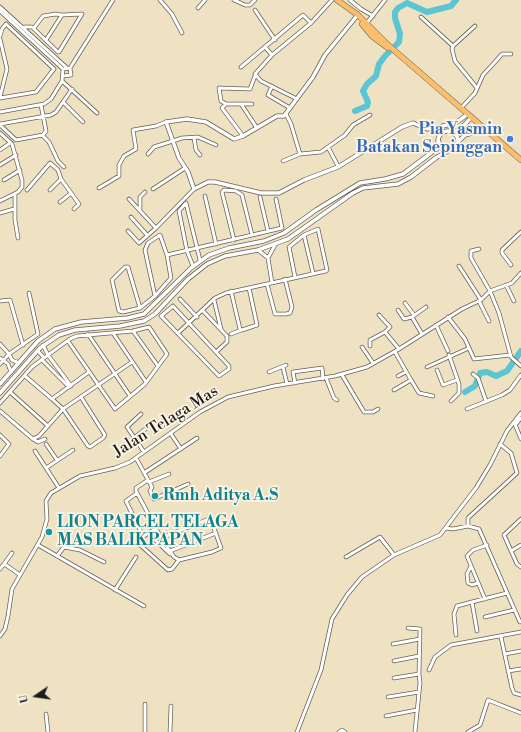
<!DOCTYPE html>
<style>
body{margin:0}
#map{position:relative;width:521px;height:732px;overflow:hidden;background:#eee2c2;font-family:"Libre Bodoni",serif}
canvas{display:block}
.north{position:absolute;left:16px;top:676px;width:40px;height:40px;-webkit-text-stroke:3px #fcf5e5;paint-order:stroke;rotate:257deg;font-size:11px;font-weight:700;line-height:16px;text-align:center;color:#1c1c1c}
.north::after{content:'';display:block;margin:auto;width:14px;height:18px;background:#1c1c1c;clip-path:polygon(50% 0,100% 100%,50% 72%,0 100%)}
</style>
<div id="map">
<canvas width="521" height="732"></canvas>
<div class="north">U</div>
</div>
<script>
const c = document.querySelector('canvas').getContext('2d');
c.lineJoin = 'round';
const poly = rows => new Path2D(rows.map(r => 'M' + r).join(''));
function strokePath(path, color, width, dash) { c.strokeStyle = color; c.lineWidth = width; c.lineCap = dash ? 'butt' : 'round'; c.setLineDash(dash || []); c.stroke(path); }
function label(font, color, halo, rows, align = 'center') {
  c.font = font + ' "Libre Bodoni",serif'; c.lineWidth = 3.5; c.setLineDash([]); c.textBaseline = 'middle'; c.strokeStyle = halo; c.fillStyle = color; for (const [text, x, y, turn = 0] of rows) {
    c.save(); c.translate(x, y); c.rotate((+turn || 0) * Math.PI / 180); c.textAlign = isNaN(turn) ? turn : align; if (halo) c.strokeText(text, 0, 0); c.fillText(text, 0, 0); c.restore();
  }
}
strokePath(poly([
 [355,111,367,106,368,102,363,91,367,84,376,76,379,64,385,56,399,42,400,34,395,18,395,12,398,8,407,3,427,12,451,6,456,0],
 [465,392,475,386,480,373,487,372,496,376,507,371,521,351]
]), '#5ac5d3', 6);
const minor = poly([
 [160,0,172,14,182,33],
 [234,0,245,5,250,5,255,0],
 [350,0,361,9,373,16],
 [0,7,66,67],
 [198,8,205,0],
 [255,10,275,40],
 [0,11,63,69],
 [421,17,453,46],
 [366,24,385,0],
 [475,26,453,46,452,49,455,61,477,88],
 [24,27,32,27,58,52,59,52,82,14,62,15,46,40],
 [34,28,43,16,56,14,62,15],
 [0,36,2,29,6,24],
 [0,39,7,69,0,97],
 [265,47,272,55],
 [241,67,303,15,311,23],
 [70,68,113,0],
 [62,81,97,113],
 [272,86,268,95,290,108],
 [0,98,36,92,54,69,6,24],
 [297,99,261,81,255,74,272,55,311,23,332,0],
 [63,102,83,122],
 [226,104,221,101,219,88,250,89,255,76],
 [241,104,257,128],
 [461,108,475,93,483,75,495,62,502,54,511,54],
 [0,112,44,104,51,99,62,81,63,69,70,68,71,75,64,76],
 [286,114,291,124,300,154],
 [0,124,51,115,56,112,72,89],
 [0,125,16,140,43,135,46,131,41,105],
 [0,133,12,144,22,180,22,187,18,192,0,201],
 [43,136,49,142,58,161,64,167],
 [243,136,222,108,226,104,252,104],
 [194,138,196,150,200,155],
 [328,147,345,135,353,125,370,115],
 [0,150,10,143],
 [148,154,154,147,182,138,198,137,216,145],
 [283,161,300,154,321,152,328,147,338,166],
 [0,165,16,155],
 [4,180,20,170],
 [99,188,119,176,119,165,124,156,136,149,133,130,156,126,166,122],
 [153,189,185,168],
 [27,190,50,163,58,170,61,179,79,204,74,209],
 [50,190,61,179],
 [15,195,15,220,18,238],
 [205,196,216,244],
 [260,197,268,231],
 [129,199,156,228,194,189],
 [60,202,70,194],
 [140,209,140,197,145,192],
 [0,213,14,209],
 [131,217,147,235],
 [128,231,139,243,156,228],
 [304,235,313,273],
 [234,240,222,192,224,190,236,191,242,195,252,235],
 [479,249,471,251,471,258,490,291,499,313,511,357,521,366],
 [258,250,268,258],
 [167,255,282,228,276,199],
 [511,265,502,253,502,250,521,232],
 [193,266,187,251,179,211,186,203,200,260],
 [459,266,481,300],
 [272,283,268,258,275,245],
 [267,284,275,314,286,314,290,313,292,307,285,279],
 [506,285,514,301],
 [231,291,240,329,242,330,257,325,249,288],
 [180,299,197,317],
 [214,300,221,329],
 [0,301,10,300,23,345],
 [479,301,489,321],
 [405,303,414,315],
 [173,306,229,366,229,369,219,376,161,316,173,306],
 [140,308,128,267,125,267,112,280,119,311,123,312,140,308,155,296,171,278,167,255,160,235,148,243,145,250,155,296],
 [398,310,404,319,412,317],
 [203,311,227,336,227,342,216,352],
 [379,315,390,327,385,332,399,349],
 [448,317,465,339,474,359,510,355],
 [436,325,448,351],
 [133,331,158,366],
 [113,333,146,382],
 [178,333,215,298,226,293,326,271,327,270,318,229,304,235,289,247,295,277],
 [88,334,130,396],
 [231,334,241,330],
 [422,334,412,317,426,307],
 [0,344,9,354,0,364],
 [43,345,48,355,70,339,77,336,133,331,149,327,167,354,145,384,115,409,68,341],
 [370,346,370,340,385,332],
 [362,347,373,363],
 [38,351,44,358],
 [449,355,459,384,459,393,451,401],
 [0,358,8,364,11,372],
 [42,360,69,387],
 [19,363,12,360,9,354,38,334,29,293],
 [283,367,287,384],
 [427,367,469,348],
 [437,370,443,385,457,380],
 [269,372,286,365],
 [473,374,478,378,486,401],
 [342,375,364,412,373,412,378,409],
 [25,376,52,399],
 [398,376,406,372],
 [326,378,334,398,337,400],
 [411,380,419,393,433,396],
 [295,383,293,372,322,368,323,379],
 [394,390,411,380,395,352],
 [10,392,48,426],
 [81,397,105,435,103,438,90,447,88,446,63,409,52,399,89,372],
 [0,403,32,367,48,355,71,386],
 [467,409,502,395,510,390,521,375],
 [0,411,33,439,39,436,63,409,132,362],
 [141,414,127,427,144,452],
 [514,422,521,439],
 [516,424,521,418],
 [171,434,181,449],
 [0,435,9,444,0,456],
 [134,438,148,427],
 [33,439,38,442,45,439],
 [46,444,57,460],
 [35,451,59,488],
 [136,458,152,487,150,491,154,499,188,484],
 [46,468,73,450],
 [144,473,197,438],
 [148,480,136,488,136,491,161,538,174,557,179,560,212,552,221,548,211,520,209,519,161,538],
 [149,482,169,474],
 [137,493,126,501,143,536],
 [521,519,504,535,517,564,521,567],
 [468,526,468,518,517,473,511,453,500,444],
 [446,528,453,529,468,526,479,529,520,622],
 [155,529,139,539,138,543,168,570,172,569,179,560],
 [148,533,170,554],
 [38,545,144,606],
 [170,551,216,533],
 [511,551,521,545],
 [57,556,64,547,80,550,104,562],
 [346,557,380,537,394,555],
 [4,564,12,553],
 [471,566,467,574,468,583,472,585,478,583],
 [0,569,3,565,6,565,20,575],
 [115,590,136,557],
 [485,599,467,556,473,550,487,545],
 [485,617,514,610],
 [408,628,420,629,419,674,420,683,415,732],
 [477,631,472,602,507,593],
 [456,635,454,614,457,606,472,602],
 [0,636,5,629,8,616,12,589,42,537,47,519,46,501,51,493,80,476,115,468,130,462,200,412,228,397,274,386,335,376,367,367,399,349,462,309,481,300,490,291,512,283,521,273],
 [501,637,512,688,514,693,521,695],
 [393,644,420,639],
 [505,654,521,651],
 [394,661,419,656],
 [429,670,435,657,451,645,521,632],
 [508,671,521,669],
 [394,678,419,674],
 [388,697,419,692],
 [145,704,145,732],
 [46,714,48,732],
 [386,716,417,710],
 [170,732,171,706],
 [297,732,321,670,332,619,347,595,362,577,394,555,440,535,476,488,490,465,507,431,521,413],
 [339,732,342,730,345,732],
 [468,732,480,725,488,700,521,713]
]);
const tertiary = poly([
 [356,17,325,55,313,77,284,116,277,116,243,136,234,139,206,122,187,119,166,122,179,158,188,172,194,189,208,182,215,182,261,193,279,193,304,180,338,167,402,127,413,123,427,129,436,128,457,122,468,114],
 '438 141a10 10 0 1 1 20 0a10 10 0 1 1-20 0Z',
 [453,132,459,130,472,117],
 [458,142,465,135,485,129],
 [0,384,38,341,55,329,81,322,128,318,144,314,191,268,209,255,229,248,264,241,284,233,316,210,360,183,385,179,403,174,431,153,439,142],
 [0,393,40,348,59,335,75,330,120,326,144,321,155,314,188,279,207,264,225,256,258,250,288,239,353,193,363,188,398,184,411,177,437,157,448,151]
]);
const trunk = poly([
 [337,0,358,15,388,45,521,160],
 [362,24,372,36,388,48]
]);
strokePath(minor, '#666156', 4.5);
strokePath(tertiary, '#666156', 5);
strokePath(trunk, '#666156', 6);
strokePath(minor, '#fff', 3);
strokePath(tertiary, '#fff', 3.5);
strokePath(trunk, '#fabe6d', 5);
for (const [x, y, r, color] of [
 [510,139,4,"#3f7fe0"],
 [155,496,4,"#0f9aa8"],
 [49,532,4,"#0f9aa8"]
]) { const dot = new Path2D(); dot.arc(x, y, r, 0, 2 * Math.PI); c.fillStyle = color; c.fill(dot); strokePath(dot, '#fcf5e5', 1.5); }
label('bold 16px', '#366cbe', '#fcf5e5', [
 ["Pia Yasmin",502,130],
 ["Batakan Sepinggan",502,148]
], 'right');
label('16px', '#1c1c1c', '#fcf5e5', [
 ["Jalan Telaga Mas",166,422,-32]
]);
label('bold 16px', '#0d838f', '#fcf5e5', [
 ["Rmh Aditya A.S",163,496],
 ["LION PARCEL TELAGA",57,523],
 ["MAS BALIKPAPAN",57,541]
], 'left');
</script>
